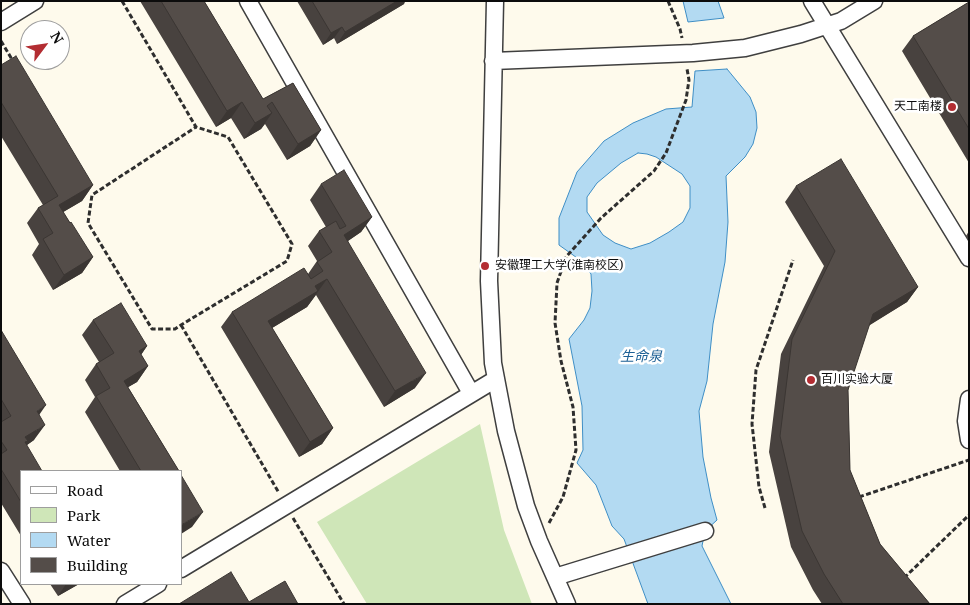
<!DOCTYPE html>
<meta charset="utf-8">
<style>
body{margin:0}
#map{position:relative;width:970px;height:605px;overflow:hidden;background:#fefaec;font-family:"Noto Serif",serif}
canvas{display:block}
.frame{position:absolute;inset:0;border:2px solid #0c0c0c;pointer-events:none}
.legend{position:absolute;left:20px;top:470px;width:162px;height:115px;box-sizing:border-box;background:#fff;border:1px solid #9e9e9e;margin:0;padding:6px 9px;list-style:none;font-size:15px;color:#0c0c0c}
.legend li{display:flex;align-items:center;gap:10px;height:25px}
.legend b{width:25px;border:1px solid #9e9e9e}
.north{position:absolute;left:20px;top:20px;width:50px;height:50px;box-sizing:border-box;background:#fff;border:1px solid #9e9e9e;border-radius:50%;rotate:59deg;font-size:14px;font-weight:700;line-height:20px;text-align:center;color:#0c0c0c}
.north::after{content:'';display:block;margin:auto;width:18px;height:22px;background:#b32d32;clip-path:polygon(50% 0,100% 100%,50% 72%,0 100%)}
</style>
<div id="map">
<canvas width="970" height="605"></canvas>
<div class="frame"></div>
<ul class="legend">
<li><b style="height:6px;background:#fff"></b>Road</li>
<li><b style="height:14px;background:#cfe6b8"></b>Park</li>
<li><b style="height:14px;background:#b3daf2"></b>Water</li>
<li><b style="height:14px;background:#544d49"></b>Building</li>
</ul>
<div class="north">N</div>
</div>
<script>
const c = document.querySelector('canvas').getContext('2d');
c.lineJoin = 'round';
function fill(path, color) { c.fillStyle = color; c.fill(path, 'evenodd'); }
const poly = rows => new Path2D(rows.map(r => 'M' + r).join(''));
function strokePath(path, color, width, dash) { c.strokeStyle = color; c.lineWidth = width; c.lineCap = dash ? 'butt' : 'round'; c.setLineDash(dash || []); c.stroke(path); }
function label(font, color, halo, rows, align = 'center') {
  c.font = font + ' "Noto Serif","Noto Sans SC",serif'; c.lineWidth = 5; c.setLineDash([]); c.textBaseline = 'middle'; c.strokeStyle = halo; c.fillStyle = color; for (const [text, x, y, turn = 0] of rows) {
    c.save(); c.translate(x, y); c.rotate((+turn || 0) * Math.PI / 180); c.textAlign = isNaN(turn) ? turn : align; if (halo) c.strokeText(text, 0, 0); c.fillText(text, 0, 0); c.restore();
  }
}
fill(poly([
 [480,424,504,530,532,604,367,604,317,522]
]), '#cfe6b8');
const water = poly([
 [683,1,718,1,724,18,688,22,683,1],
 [727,69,750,97,756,112,757,128,753,144,745,157,726,176,728,222,725,262,713,324,707,381,699,411,703,457,711,498,717,520,705,531,702,546,731,604,648,604,624,539,612,526,596,485,577,463,583,450,582,406,569,339,584,320,590,308,592,291,591,274,580,260,559,245,559,218,577,172,604,141,633,123,666,109,692,107,695,71,727,69],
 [638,153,647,154,656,157,682,174,690,186,690,208,683,222,669,232,650,243,631,249,615,243,603,235,587,212,587,197,597,183,621,163,638,153]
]);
fill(water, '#b3daf2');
strokePath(water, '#3f8ec5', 1);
const minor = poly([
 [248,1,471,393],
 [495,1,489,281,493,363,506,431,526,506,539,541,567,604],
 [812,1,969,258],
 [1,22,35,1],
 [493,61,693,53,745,48,801,34,841,21,874,1],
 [969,399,966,421,969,440],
 [181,569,496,379],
 [1,571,22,604],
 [555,577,705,531],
 [125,604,158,584]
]);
strokePath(minor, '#3f3f3f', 19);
strokePath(poly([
 [122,1,196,127,228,137,292,244,287,261,181,325,175,329,152,329,88,223,92,195,196,127],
 [668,1,680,29,682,38],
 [1,41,13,61],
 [181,325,279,493],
 [859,497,969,460],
 [765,508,759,487,752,424,756,370,793,260],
 [293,518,344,604],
 [549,523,563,497,576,450,573,407,561,361,555,323,557,283,566,257,601,218,654,171,666,153,686,100,689,80,687,69],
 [904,578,969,515]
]), '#2e2e2e', 3, [5, 2.5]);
strokePath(minor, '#fff', 16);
fill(poly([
 [140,1,204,1,263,99,293,83,321,130,310,146,287,160,265,124,261,129,244,139,231,118,216,127],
 [297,1,405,1,404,4,337,44,334,38,323,45],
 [969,2,969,163,902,51,913,36],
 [1,65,93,185,82,201,63,212,93,257,82,273,53,290,32,255,39,244,27,223,38,208,43,205,1,136],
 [321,184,372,217,361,232,348,241,415,388,384,407,316,295,307,307,272,328,333,428,322,444,299,457,221,327,232,312,308,274,317,261,308,246,319,231,326,227,310,200],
 [796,186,918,287,907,302,869,325,848,390,850,470,880,544,930,604,822,604,813,590,791,547,769,452,781,354,824,266,785,202],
 [969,231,969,241,966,236],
 [93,320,147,346,141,355,148,366,137,382,128,387,179,471,120,471,85,412,95,397,85,380,96,364,99,362,82,335],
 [1,330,39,415,34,440,27,445,21,471,21,536,1,503],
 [50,584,79,584,58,596]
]), '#48423f');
fill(poly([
 [397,1,405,1,404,4,337,44,345,32],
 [342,27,334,38,323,45,331,33],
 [242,102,231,118,216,127,227,111],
 [272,113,261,129,244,139,255,123],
 [321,130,310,146,287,160,298,144],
 [93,185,82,201,48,221,59,205],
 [372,217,361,232,333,251,344,235],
 [93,257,82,273,53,290,64,275],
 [327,279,307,307,257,337,268,321,315,286],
 [918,287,907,302,862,330,873,314],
 [147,346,136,362,139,351],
 [148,366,137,382,113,396,124,381],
 [426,373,415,388,384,407,395,391],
 [46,405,35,421,37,411],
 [45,425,34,440,24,447,25,437],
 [333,428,322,444,299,457,310,442],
 [203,512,192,527,181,534,181,525],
 [66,584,79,584,58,596]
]), '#3b3633');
const building = poly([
 [161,1,204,1,263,99,293,83,321,130,298,144,272,102,267,106,272,113,255,123,242,102,227,111,161,1],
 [312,1,397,1,345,32,342,27,331,33,312,1],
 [969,2,969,129,913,36,969,2],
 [16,56,93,185,59,205,70,223,71,222,93,257,64,275,43,239,53,233,38,208,58,196,1,102,1,65,16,56],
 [841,159,918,287,873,314,848,390,850,470,880,544,930,604,843,604,824,574,802,531,780,436,792,339,835,251,796,186,841,159],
 [344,170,372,217,344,235,426,373,395,391,327,279,315,286,318,291,268,321,333,428,310,442,232,312,304,268,311,279,323,271,317,262,332,252,319,231,336,221,340,229,346,226,321,184,344,170],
 [121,303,147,346,139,351,148,366,124,381,179,471,141,471,96,396,110,388,96,364,114,353,93,320,121,303],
 [1,330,46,405,37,411,45,425,25,437,28,441,25,442,42,471,21,471,21,502,1,469,1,454,7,450,1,441,1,422,11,416,1,399,1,330],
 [181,475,203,512,181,525,181,475],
 [231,572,249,602,285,581,298,604,179,604,231,572]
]);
fill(building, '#544d49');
strokePath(building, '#3b3633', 1);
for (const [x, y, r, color] of [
 [952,107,5,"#b32d32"],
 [485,266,5,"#b32d32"],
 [811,380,5,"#b32d32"]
]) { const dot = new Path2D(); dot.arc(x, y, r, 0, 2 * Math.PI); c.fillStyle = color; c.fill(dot); strokePath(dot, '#fff', 2); }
label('12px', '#0c0c0c', '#fff', [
 ["天工南楼",942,107,"right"],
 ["安徽理工大学(淮南校区)",495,266],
 ["百川实验大厦",821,380]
], 'left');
label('italic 14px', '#1d6095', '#fff', [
 ["生命泉",641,357]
]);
</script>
